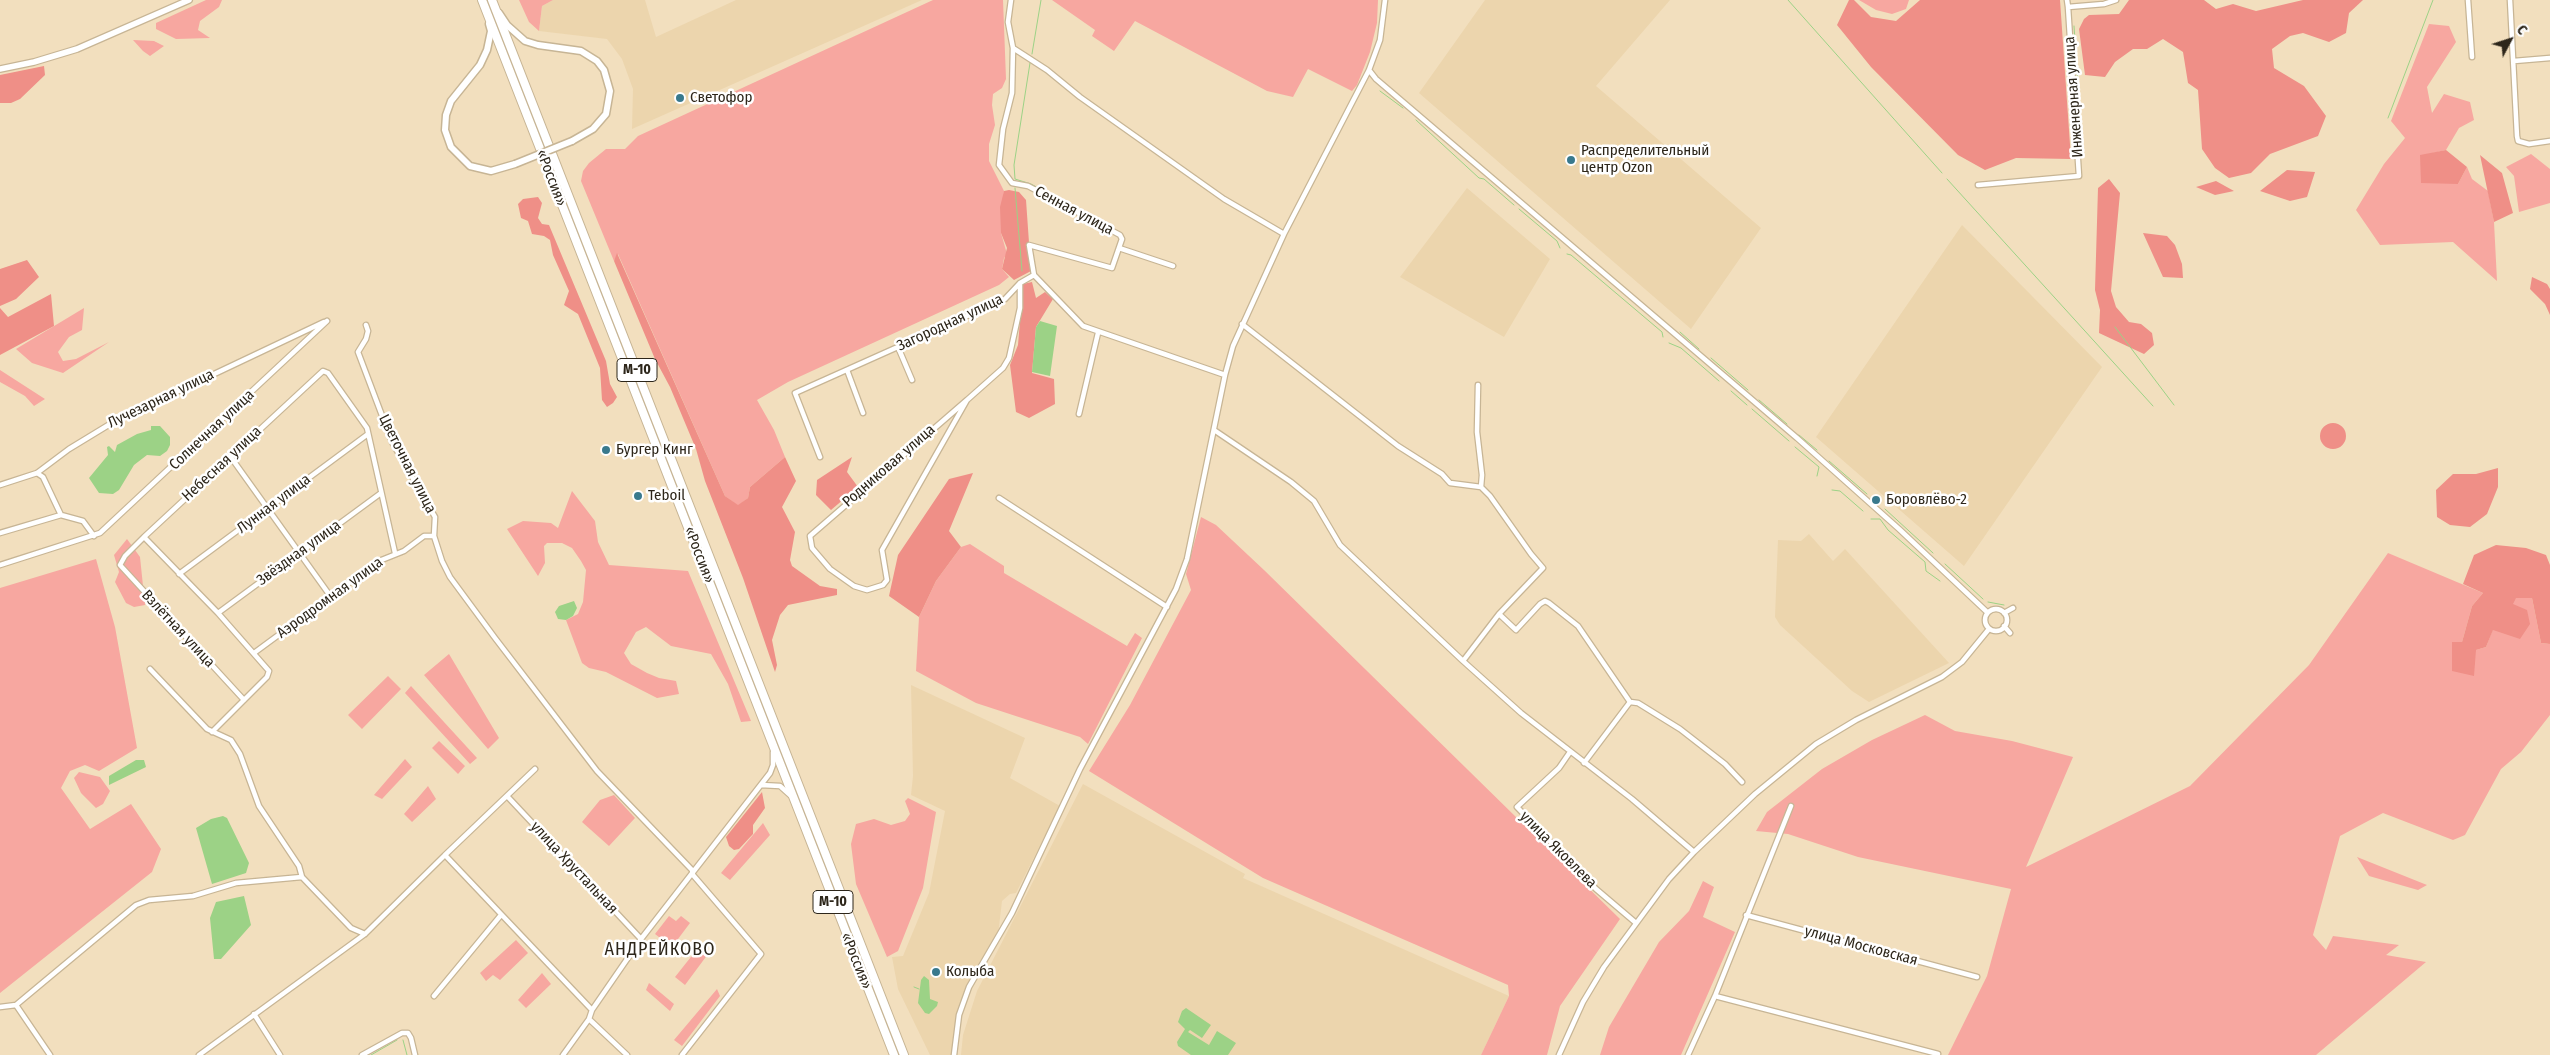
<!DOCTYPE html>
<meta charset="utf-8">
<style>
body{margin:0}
#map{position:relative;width:2550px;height:1055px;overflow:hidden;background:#f2dfbe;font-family:"Fira Sans Condensed",sans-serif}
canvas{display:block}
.north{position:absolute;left:2485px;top:15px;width:50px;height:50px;-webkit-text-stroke:4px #fff;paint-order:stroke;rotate:50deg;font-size:14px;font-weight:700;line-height:20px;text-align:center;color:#2d261a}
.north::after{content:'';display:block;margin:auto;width:18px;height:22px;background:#2d261a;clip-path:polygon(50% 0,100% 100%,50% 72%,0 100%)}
</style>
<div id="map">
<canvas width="2550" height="1055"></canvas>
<div class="north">С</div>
</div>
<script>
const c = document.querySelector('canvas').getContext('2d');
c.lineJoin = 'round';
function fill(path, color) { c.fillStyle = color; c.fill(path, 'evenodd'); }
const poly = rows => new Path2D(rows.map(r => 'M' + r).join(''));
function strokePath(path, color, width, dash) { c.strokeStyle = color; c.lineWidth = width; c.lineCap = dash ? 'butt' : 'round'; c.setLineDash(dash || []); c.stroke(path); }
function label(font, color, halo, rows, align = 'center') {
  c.font = font + ' "Fira Sans Condensed",sans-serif'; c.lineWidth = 5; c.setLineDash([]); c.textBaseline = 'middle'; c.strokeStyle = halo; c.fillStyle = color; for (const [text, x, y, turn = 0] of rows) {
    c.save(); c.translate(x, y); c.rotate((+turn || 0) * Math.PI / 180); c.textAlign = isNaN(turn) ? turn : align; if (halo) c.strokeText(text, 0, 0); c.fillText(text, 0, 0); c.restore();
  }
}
fill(poly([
 [553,0,645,0,656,37,736,0,922,0,632,129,633,89,622,59,607,39,539,31,542,6],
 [1485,0,1670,0,1596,86,1761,228,1691,329,1419,93],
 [1467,188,1550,259,1504,337,1400,277],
 [1962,225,2102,367,1964,566,1816,437],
 [1809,534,1833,561,1845,549,1949,663,1869,702,1852,691,1780,625,1775,617,1778,540,1801,541],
 [911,685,1025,738,1010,778,1060,806,1016,893,1010,894,1002,901,998,935,969,987,961,1014,955,1055,930,1055,898,989,892,957,903,956,929,893,945,811,911,795,913,776],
 [1083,784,1245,874,1243,878,1509,996,1481,1055,961,1055,963,1035,977,991]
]), '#ecd5ad');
fill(poly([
 [206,0,222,0,219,7,200,21,198,30,210,38,176,39,156,29,156,23],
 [519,0,553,0,542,6,539,31,529,22],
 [933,0,1003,0,1006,79,1002,88,993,94,992,105,995,125,989,144,989,161,1004,191,1001,233,1007,254,1004,258,1002,269,1009,277,999,285,788,382,757,400,774,430,785,457,750,487,748,498,738,506,725,496,618,254,614,261,581,181,583,171,589,163,606,149,625,149,638,136],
 [1052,0,1378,0,1377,23,1370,52,1357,85,1352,91,1308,69,1293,97,1267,91,1135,21,1114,51,1092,36,1095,30],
 [1859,0,1909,0,1906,9,1892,14,1876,10],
 [2429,24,2449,26,2456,42,2427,87,2432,113,2444,94,2470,102,2474,120,2459,128,2446,150,2420,156,2458,184,2467,167,2472,179,2488,191,2494,222,2497,281,2453,242,2380,245,2356,210,2384,164,2405,138,2391,121],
 [133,40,154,41,164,46,150,56,143,51],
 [2531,154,2550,169,2550,203,2519,212,2514,176,2506,167],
 [84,308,82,330,69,337,58,352,63,361,76,359,109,342,63,373,32,363,16,349],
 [0,370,45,399,34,406,25,396,0,382],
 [572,491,595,521,598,542,609,565,688,571,751,721,741,722,728,684,711,654,671,646,646,627,636,632,624,653,631,664,647,673,659,678,676,681,679,694,657,698,606,672,589,668,582,663,566,620,578,614,583,602,586,570,581,561,572,548,562,543,547,543,544,546,545,563,538,576,507,529,523,521,551,523,558,528],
 [1201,517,1216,525,1264,570,1620,919,1560,1006,1547,1055,1481,1055,1509,996,1508,985,1263,878,1089,771,1130,705,1191,590,1186,574],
 [127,539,140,557,145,605,134,607,126,603,115,582,119,572,114,555],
 [970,544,1004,566,1004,573,1127,646,1135,633,1142,638,1088,744,1080,737,976,703,916,671,919,617,936,581,961,547],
 [2388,553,2483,593,2472,606,2462,642,2476,650,2486,647,2493,629,2516,597,2532,598,2541,643,2550,644,2550,715,2521,752,2501,769,2465,835,2453,840,2383,813,2340,836,2313,935,2326,950,2333,936,2399,945,2386,955,2426,962,2316,1055,1948,1055,1987,976,2011,889,1858,857,1788,834,1756,831,1767,812,1822,769,1872,740,1925,715,1955,731,2012,741,2073,757,2026,867,2190,786,2309,665],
 [96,559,115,627,137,748,99,771,85,765,70,771,61,788,90,829,131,804,161,849,152,872,0,993,0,588],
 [449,654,499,738,488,749,424,675],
 [388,676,401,689,362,729,348,715],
 [411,686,477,758,470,764,405,693],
 [439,741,465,766,458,774,432,748],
 [405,759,412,767,382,799,374,795],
 [79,772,100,777,110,791,103,804,96,808,81,793,74,778],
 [428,786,436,799,412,822,404,814],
 [614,795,635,818,609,846,582,822,600,800],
 [908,798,936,812,923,888,898,951,887,957,856,884,851,844,856,824,874,819,891,825,905,821,910,814,905,801],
 [763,823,770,835,730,880,721,873],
 [2357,857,2427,885,2418,890,2369,876],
 [1703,881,1714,887,1703,917,1735,932,1681,1055,1600,1055,1609,1027,1659,942,1689,911],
 [669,916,676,921,681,916,690,923,672,947,655,934],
 [516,940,528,953,500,980,493,975,486,981,480,973],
 [702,947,708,954,685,985,675,977,698,948],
 [542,973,551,984,526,1008,518,1000],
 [649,983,674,1004,670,1011,646,990],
 [717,989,720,996,682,1046,674,1040]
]), '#f7a7a0');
fill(poly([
 [1849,0,1854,0,1871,17,1896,21,1920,0,2060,0,2071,159,2016,158,1985,170,1958,155,1871,67,1837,25],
 [2129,0,2204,0,2216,9,2233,4,2256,11,2303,0,2363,0,2349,13,2346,33,2329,42,2303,33,2290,36,2272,49,2274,68,2304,86,2326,116,2318,136,2270,154,2251,173,2229,178,2215,168,2202,149,2198,90,2188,83,2183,52,2163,39,2147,49,2133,49,2115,62,2105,77,2085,75,2079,29,2084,19,2089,15,2119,14],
 [44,66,45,75,20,99,11,103,0,103,0,75],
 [2446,150,2467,167,2458,184,2421,183,2420,155],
 [2480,155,2502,173,2513,213,2494,222],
 [2287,170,2315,172,2307,197,2290,201,2260,191],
 [2109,179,2120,193,2111,291,2116,307,2129,322,2141,324,2152,333,2154,345,2144,354,2099,333,2100,310,2095,290,2098,188],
 [2216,181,2234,191,2215,195,2196,187],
 [1009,190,1019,192,1026,200,1031,271,1014,280,1002,269,1007,248,1001,233,1000,207,1004,191],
 [538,197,542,203,538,218,542,224,549,225,606,361,610,384,617,397,613,403,607,407,602,400,600,368,578,314,564,305,569,291,553,255,550,240,544,236,532,234,528,221,521,218,518,204,523,199],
 [2143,233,2167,236,2175,245,2182,264,2183,278,2163,277],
 [617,253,725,496,738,505,748,498,750,487,785,457,796,481,782,507,795,532,790,560,792,566,820,586,837,589,837,595,788,605,780,615,772,640,777,665,775,672,743,578,705,481,696,449,670,387,655,359,614,261],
 [27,260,39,277,16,299,0,306,0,269],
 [2532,277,2547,284,2550,289,2550,315,2545,304,2530,289],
 [1032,282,1036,298,1045,292,1053,299,1036,327,1032,373,1054,379,1055,404,1029,418,1016,412,1010,365,1018,345,1023,284],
 [51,294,54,326,0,355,0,308,8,317],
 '2320 436a13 13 0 1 1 26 0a13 13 0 1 1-26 0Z',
 [852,457,847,472,858,487,831,510,816,495,817,480],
 [2498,468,2498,487,2487,514,2470,527,2450,525,2437,517,2436,490,2453,474,2476,474],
 [973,473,949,531,961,547,936,581,919,617,889,596,898,555,949,479],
 [2496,545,2526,548,2546,555,2550,565,2550,644,2541,643,2532,598,2516,598,2513,604,2527,610,2530,624,2520,639,2493,630,2486,647,2476,650,2474,676,2452,671,2452,642,2462,642,2472,606,2483,593,2463,584,2474,555],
 [762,792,765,808,753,825,753,834,739,849,734,850,729,846,726,837]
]), '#ef8f87');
fill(poly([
 [1040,321,1057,326,1050,376,1032,372,1036,327],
 [151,426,160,426,170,437,170,445,167,451,160,456,147,455,134,465,119,490,113,494,99,493,89,478,108,455,107,447,109,446,115,452,117,445,137,434,151,430],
 [574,601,577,608,573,616,566,620,558,619,555,612,559,606],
 [136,760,144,760,146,767,109,785,109,776],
 [223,816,227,818,249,863,246,873,212,884,196,828,211,819],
 [244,896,251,925,221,959,214,959,210,918,216,902],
 [924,976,929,980,930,999,938,1002,937,1006,929,1014,925,1013,918,1003,921,980],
 [1186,1008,1211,1025,1202,1038,1190,1030,1188,1032,1209,1045,1217,1031,1236,1043,1228,1055,1191,1055,1178,1046,1177,1042,1185,1029,1178,1022,1182,1011]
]), '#9cd286');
strokePath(poly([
 [1788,0,1942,173],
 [2074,26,2080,115],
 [1032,54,1041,0],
 [1030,63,1014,165,1015,179,1031,184,1066,203],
 [1380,91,1403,108],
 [2388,118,2433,0],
 [1416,120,1479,178,1484,179,1514,205],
 [1947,179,2153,406],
 [1015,188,1022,271],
 [1519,209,1557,241,1560,248],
 [1567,254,1571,255,1662,332,1663,337],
 [2115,327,2174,405],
 [1680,332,1699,349],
 [1669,343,1681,348,1719,381],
 [1711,358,1748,390],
 [1731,391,1747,405],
 [1759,400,1787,424],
 [1752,409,1789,441],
 [1799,435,1817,450],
 [1795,447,1819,467,1817,476],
 [1829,461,1867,494],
 [1832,490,1840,491,1863,511],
 [1885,509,1933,553],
 [1871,519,1880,519,1888,530,1925,562,1926,571,1940,581],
 [1945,564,1983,599],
 [1988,602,2004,605],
 [914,987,919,989],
 [403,1040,407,1055],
 [371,1055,397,1040]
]), '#9cd286', 1);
const street = poly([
 [1011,0,1008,22,1013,48,1047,70,1080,97,1224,199,1284,234],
 [2067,0,2068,7,2104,4,2116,0],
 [2468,0,2472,57],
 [2510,0,2517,136,2518,141,2529,144,2550,141],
 [1013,48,1012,93,1003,129,999,165,1012,183,1028,186,1120,235,1122,239,1112,268,1029,245,1034,275],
 [2514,61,2550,58],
 [1369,70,1376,79,1797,438,1899,529,1987,612],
 [1978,185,2079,176,2068,7],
 [1119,248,1173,266],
 [1242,324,1398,446,1442,474,1450,483,1481,487,1490,496,1531,554,1543,568,1499,614,1463,661,1521,713,1632,799,1694,852],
 [366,325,368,331,366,339,358,352,392,442,435,517,434,536,442,561,450,577,495,638,597,771,692,870,693,875,761,954,682,1055],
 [898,347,912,380],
 [847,370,863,413],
 [1478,385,1477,432,1482,475,1481,487],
 [967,400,810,536,812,548,830,569,854,586,867,590,883,585,887,580,882,550,967,400,1003,368,1009,358,1020,308,1020,283],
 [1079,414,1098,333],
 [1214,430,1291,482,1314,501,1340,545,1463,661],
 [230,456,331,597],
 [820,457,795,393,1005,299,1020,283,1034,275,1083,326,1225,375],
 [37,473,43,477,61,515,83,521,94,536],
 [0,485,37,473,69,449,115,421,324,322],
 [999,498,1167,607],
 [0,533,61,515],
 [144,537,218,613,269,671,267,677,212,732],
 [0,565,100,533,327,321],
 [179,574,368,434],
 '1985 620a11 11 0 1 1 22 0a11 11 0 1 1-22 0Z',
 [218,613,381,493],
 [2004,613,2013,608],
 [1499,614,1516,630,1540,604,1545,601,1549,603,1578,626,1630,702,1638,703,1680,729,1725,764,1742,782],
 [2004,626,2010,633],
 [254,653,379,561,404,551,424,536,434,536],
 [150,669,207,729,231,740,240,754,259,806,299,866,302,877,351,928,365,934],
 [244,700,120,565,125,556,144,537,323,371,328,373,367,428,395,553],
 [1570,752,1559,768,1517,807,1596,889,1636,923],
 [1584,763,1630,702],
 [761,785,780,786,790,795],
 [507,796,641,939],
 [445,855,535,769],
 [1746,915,1977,977],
 [434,996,501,915],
 [1715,996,1938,1054],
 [0,1007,16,1005],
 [254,1014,280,1055],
 [50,1055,16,1005,136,905,149,900,193,896,236,883,302,877],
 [199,1055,365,934,445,855,592,1010],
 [362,1055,402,1033,408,1033,411,1038,415,1055],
 [563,1055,589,1019],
 [627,1055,589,1019,592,1010,641,939,770,773,773,765,773,752],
 [954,1055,959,1015,969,987,1012,913,1080,769,1176,589,1187,559,1225,375,1233,346,1284,234,1369,70,1380,40,1385,0],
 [1559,1055,1583,1002,1604,967,1669,879,1694,852,1755,794,1816,744,1856,720,1942,677,1962,662,1989,629],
 [1688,1055,1715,996,1791,806]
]);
const secondary = poly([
 [0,69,34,62,77,49,189,0]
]);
const primary = poly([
 [499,13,507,25,525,41,538,45,581,51,597,61,604,70,610,91,606,114,593,129,572,141],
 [489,24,491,31,487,50,480,65,451,101,446,115,445,130,451,147,470,166,491,171,515,164]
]);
const highway = poly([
 [482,0,894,1055],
 [492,0,904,1055]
]);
strokePath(street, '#c7b595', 7);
strokePath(secondary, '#c7b595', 8);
strokePath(primary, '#c7b595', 9);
strokePath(highway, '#c7b595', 10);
strokePath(street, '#fff', 4.5);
strokePath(secondary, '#fff', 5.5);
strokePath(primary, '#fff', 6);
strokePath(highway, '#fff', 8);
const primaryBridge = poly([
 [515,164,572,141]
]);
strokePath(primaryBridge, '#c7b595', 9, []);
strokePath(primaryBridge, '#fff', 6);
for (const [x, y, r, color] of [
 [680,98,5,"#39798d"],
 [1571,160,5,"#39798d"],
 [606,450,5,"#39798d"],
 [638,496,5,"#39798d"],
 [1876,500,5,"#39798d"],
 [936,972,5,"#39798d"]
]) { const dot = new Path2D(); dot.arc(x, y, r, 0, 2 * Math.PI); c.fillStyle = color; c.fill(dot); strokePath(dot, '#fff', 2); }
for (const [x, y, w] of [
 [637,370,40],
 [833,902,40]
]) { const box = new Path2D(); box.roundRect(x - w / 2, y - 11.5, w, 23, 4); c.fillStyle = '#fff'; c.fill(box); strokePath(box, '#2d261a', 1); }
label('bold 14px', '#2d261a', null, [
 ["М-10",637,370],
 ["М-10",833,902]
]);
label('15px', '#2d261a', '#fff', [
 ["Инженерная улица",2074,97,-94],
 ["«Россия»",551,178,69],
 ["Сенная улица",1074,211,28],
 ["Загородная улица",950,323,-25],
 ["Лучезарная улица",161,399,-26],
 ["Солнечная улица",212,430,-43],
 ["Небесная улица",222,464,-43],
 ["Цветочная улица",407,464,63],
 ["Родниковая улица",889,466,-41],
 ["Лунная улица",274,504,-37],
 ["Звёздная улица",299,553,-36],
 ["«Россия»",699,555,69],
 ["Аэродромная улица",330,598,-36],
 ["Взлётная улица",178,629,47],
 ["улица Яковлева",1558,850,45],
 ["улица Хрустальная",574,868,47],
 ["улица Московская",1861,946,15],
 ["«Россия»",856,961,68]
]);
label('15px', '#2d261a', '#fff', [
 ["Светофор",690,98],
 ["Распределительный",1581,151],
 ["центр Ozon",1581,168],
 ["Бургер Кинг",616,450],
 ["Teboil",648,496],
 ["Боровлёво-2",1886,500],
 ["Колыба",946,972]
], 'left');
c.letterSpacing = '1px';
label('18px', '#2d261a', '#fff', [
 ["АНДРЕЙКОВО",660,950]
]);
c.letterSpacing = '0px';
</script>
